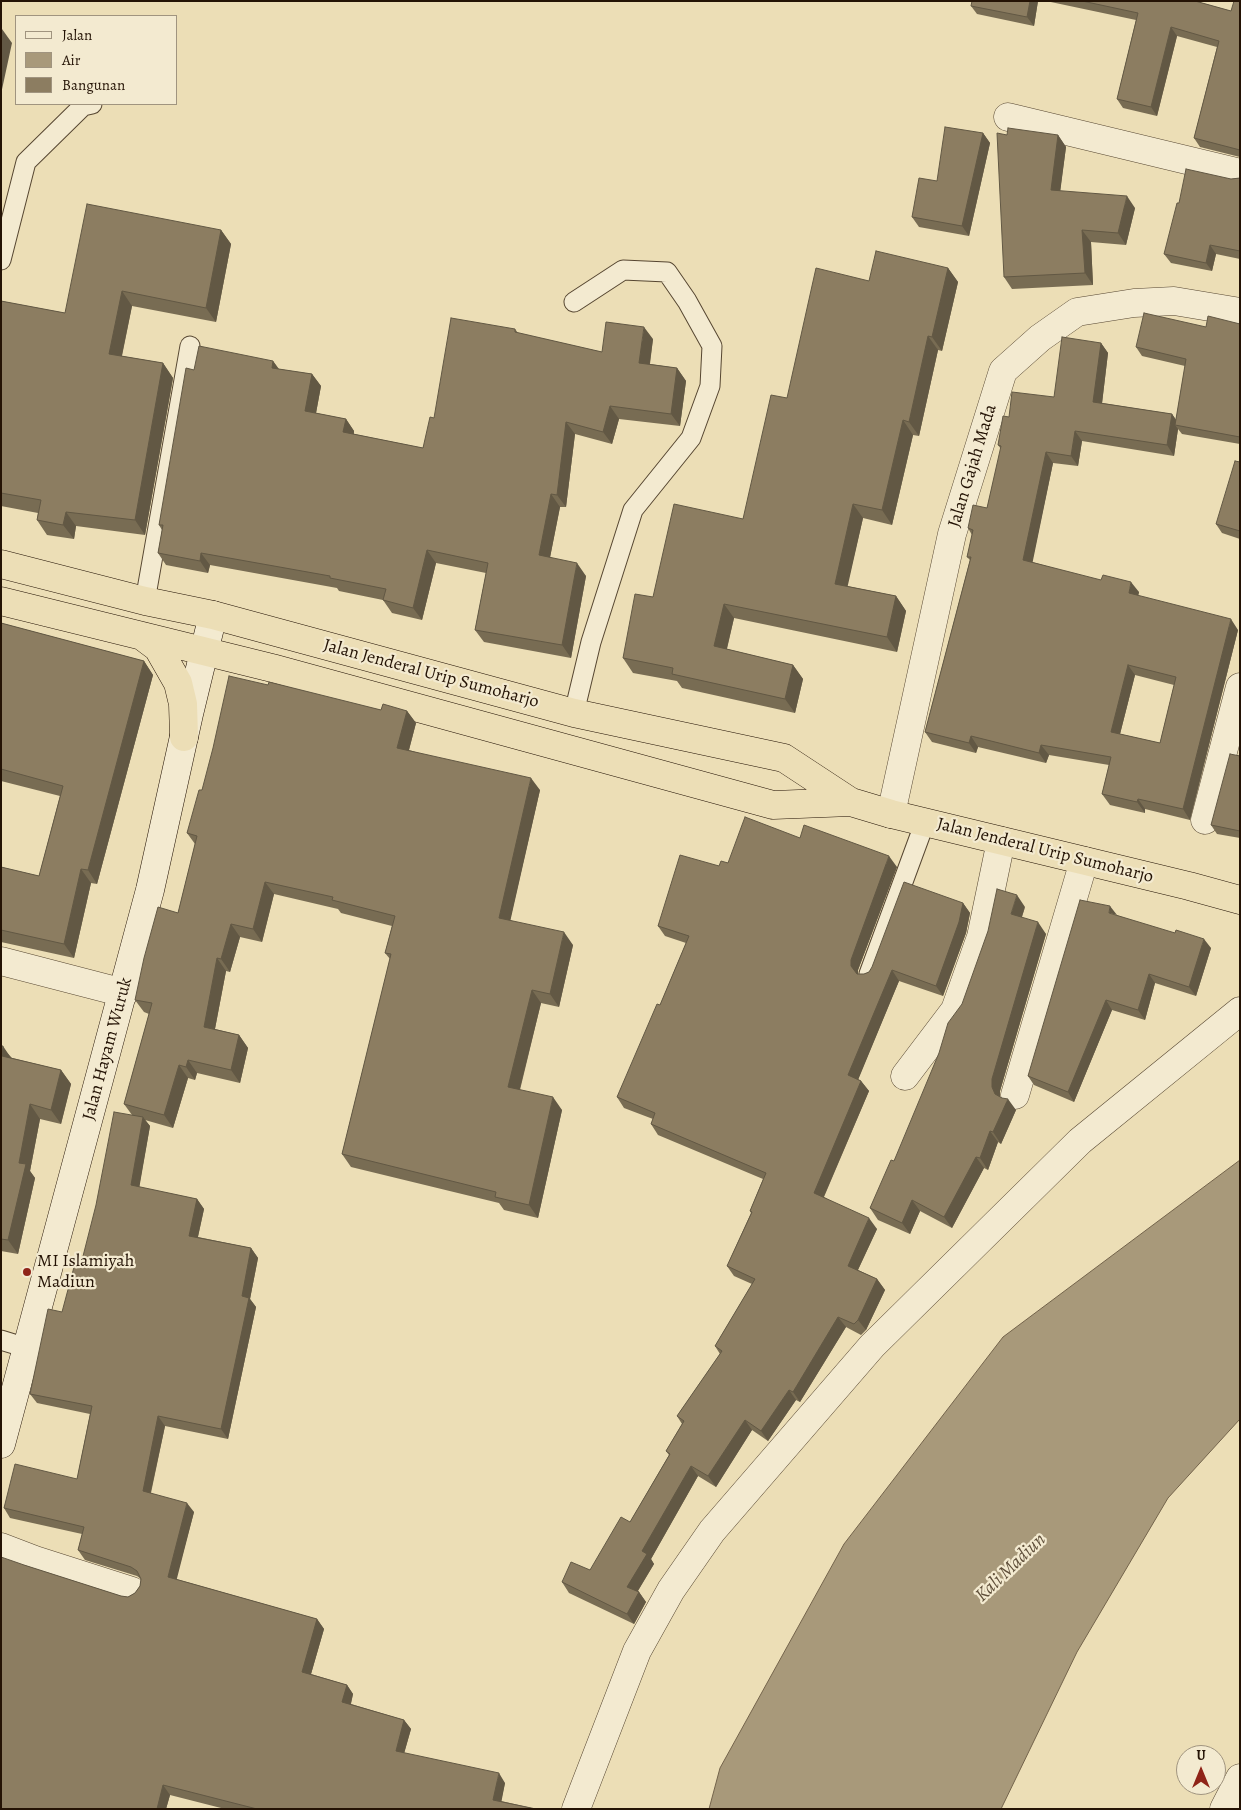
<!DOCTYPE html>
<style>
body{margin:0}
#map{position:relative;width:1241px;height:1810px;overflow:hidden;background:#ecdeb6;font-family:Alegreya,serif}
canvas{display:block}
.frame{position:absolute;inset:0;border:2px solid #241305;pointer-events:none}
.legend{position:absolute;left:15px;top:15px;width:162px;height:90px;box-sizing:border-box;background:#f3ead0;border:1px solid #a0947f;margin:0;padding:6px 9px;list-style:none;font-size:15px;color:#241305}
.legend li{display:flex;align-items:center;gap:10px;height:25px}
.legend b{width:25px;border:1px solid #a0947f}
.north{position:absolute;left:1176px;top:1745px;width:50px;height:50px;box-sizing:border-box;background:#f3ead0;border:1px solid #a0947f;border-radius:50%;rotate:0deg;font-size:14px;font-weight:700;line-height:20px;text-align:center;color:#241305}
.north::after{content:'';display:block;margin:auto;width:18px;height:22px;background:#8f2418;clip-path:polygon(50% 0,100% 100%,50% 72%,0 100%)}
</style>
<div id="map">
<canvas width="1241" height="1810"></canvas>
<div class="frame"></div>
<ul class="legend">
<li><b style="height:6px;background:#f3ead0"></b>Jalan</li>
<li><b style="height:14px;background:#a8997a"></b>Air</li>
<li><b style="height:14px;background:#8c7d61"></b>Bangunan</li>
</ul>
<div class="north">U</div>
</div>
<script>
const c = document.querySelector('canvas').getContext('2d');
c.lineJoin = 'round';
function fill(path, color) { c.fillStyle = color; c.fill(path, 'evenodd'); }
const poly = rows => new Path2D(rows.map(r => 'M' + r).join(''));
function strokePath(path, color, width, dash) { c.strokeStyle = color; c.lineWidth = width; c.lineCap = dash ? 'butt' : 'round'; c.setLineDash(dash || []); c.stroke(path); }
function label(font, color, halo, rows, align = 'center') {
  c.font = font + ' Alegreya,serif'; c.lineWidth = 4.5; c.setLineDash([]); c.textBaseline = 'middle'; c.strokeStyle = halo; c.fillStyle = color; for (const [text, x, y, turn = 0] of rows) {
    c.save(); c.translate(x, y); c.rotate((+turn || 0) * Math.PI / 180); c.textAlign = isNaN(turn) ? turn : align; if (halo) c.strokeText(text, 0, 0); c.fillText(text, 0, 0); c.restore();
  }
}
const water = poly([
 [1240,1160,1240,1419,1168,1498,1077,1652,1001,1809,709,1809,720,1768,844,1544,1003,1337,1240,1160]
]);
fill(water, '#a8997a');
strokePath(water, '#73634b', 1);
const service = poly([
 [1,260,26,162,83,106,92,104],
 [574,302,623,270,667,272,687,301,712,346,710,386,691,438,633,510,591,642,574,713],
 [145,601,190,346],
 [869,974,925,822],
 [1,1340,27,1348]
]);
const minor = poly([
 [1008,117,1240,173],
 [1205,820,1240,687],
 [1,961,124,993],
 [905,1076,955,1010,981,937,1001,841],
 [1015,1095,1084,861],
 [1,1547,35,1560,132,1591],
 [576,1809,637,1651,671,1590,712,1531,872,1346,1080,1141,1240,1011],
 [1224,1809,1240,1778]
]);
const tertiary = poly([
 [891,814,952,534,1003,371,1040,338,1077,312,1134,303,1174,301,1240,312]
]);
const secondary = poly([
 [1,1444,150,890,189,714,213,615]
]);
const trunk = poly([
 [1,564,145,601,213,615,574,713,784,758,851,802,891,814,1189,886,1240,900],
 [1,601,272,668,773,805,851,802],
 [142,636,158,648,178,683,183,704,184,737]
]);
strokePath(service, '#564631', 21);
strokePath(minor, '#564631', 29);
strokePath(tertiary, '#564631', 29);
strokePath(secondary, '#241305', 29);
strokePath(trunk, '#241305', 29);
strokePath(service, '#f3ead0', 19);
strokePath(minor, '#f3ead0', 28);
strokePath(tertiary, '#f3ead0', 28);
strokePath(secondary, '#f3ead0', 28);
strokePath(trunk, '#ecdeb6', 28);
fill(poly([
 [1038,1,1034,26,977,14,971,6],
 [1046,1,1195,1,1231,11,1240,1,1240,157,1200,147,1194,138,1217,47,1177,36,1157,116,1123,108,1117,99,1136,20],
 [983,133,990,143,969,236,919,227,912,217,937,181],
 [1007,135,1058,135,1066,147,1060,191,1135,208,1126,245,1091,242,1093,285,1012,289,1004,277],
 [1240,178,1240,259,1216,254,1212,271,1171,263,1164,254,1179,203,1231,179],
 [221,230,231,244,216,322,132,306,122,356,163,363,173,378,145,535,76,526,74,539,47,535,37,520,38,513,1,506,1,301,65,313],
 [948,268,958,282,942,351,938,350,919,436,913,435,892,525,863,518,847,586,896,596,906,611,897,652,734,618,727,649,793,665,803,679,795,713,682,688,677,681,633,673,623,658,653,597,743,519,787,398,869,281],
 [1240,324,1240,444,1182,434,1178,429,1174,456,1082,441,1078,466,1053,463,1032,562,1139,592,1138,596,1238,630,1190,820,1145,809,1145,813,1110,805,1102,794,1109,765,1049,755,1046,763,978,747,976,753,932,742,925,732,970,560,967,557,972,535,968,528,987,508,1001,449,998,445,1009,417,1054,397,1101,343,1108,353,1102,403,1172,414,1176,420,1185,366,1142,356,1136,347,1206,327],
 [1135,675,1174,685,1160,743,1120,734],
 [515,329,518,333,602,352,653,339,650,364,677,368,686,381,680,426,619,419,612,444,575,434,566,507,560,507,550,557,586,576,571,658,484,642,475,630,486,573,436,563,422,620,392,613,383,600,339,591,337,588,210,565,208,573,166,565,158,553,162,530,159,525,194,370,273,361,279,369,312,374,321,386,316,413,346,419,354,431,354,434,423,448,434,418],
 [1240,462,1240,539,1222,533,1216,524],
 [1,623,144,661,153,675,97,884,91,883,74,958,1,942,1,867,39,876,60,796,1,781],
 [268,685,381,710,407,711,416,723,409,750,540,790,510,920,573,945,559,1007,541,1003,520,1090,562,1110,538,1218,504,1210,499,1203,351,1167,342,1154,390,959,385,953,392,926,341,913,338,909,274,894,262,942,240,937,230,972,226,971,215,1029,239,1035,248,1048,240,1083,197,1073,195,1080,188,1078,173,1128,145,1120,150,1126,139,1187,197,1199,204,1209,198,1237,251,1248,258,1258,250,1299,256,1307,228,1439,165,1426,151,1493,194,1512,176,1579,317,1619,324,1629,311,1674,347,1685,353,1694,351,1704,404,1720,411,1729,404,1753,505,1783,501,1801,536,1809,225,1809,170,1795,166,1809,1,1809,24,1565,121,1596,128,1597,135,1593,140,1586,141,1579,137,1576,85,1560,78,1550,82,1534,10,1518,4,1508,77,1479,90,1414,37,1403,30,1394,80,1268,132,1115,124,1104,149,1014,144,1012,135,1000,178,913,195,844,187,833,202,790],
 [1240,756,1240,838,1217,834,1211,825],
 [800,838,897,867,858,970,858,974,864,974,869,972,963,903,970,913,966,933,943,996,899,981,858,1079,861,1081,869,1091,824,1197,877,1229,858,1270,877,1279,885,1290,866,1330,861,1335,846,1327,800,1402,796,1400,768,1441,752,1430,716,1487,698,1476,651,1559,654,1564,638,1591,639,1592,646,1602,634,1624,569,1593,562,1582,590,1570,630,1522,669,1455,666,1451,682,1424,677,1416,720,1354,715,1346,752,1284,734,1276,727,1266,751,1213,750,1211,763,1179,658,1135,651,1124,653,1119,624,1108,617,1097,660,1005,686,943,665,936,658,926,719,866],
 [1025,907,1022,917,1046,934,1000,1091,1000,1097,1016,1110,1001,1144,998,1142,988,1170,984,1168,952,1228,920,1211,910,1234,878,1220,870,1208],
 [1116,915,1211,948,1196,996,1155,983,1145,1020,1112,1010,1074,1102,1034,1085,1028,1076],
 [1,1046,12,1058,61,1070,71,1084,61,1124,40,1119,30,1171,35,1178,18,1254,1,1251]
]), '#786c53');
fill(poly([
 [1030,1,1038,1,1034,26,1027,17],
 [1171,27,1177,36,1157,116,1151,107],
 [2,29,12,43,1,94,1,32],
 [983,133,990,143,969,236,962,226],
 [1058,135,1066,147,1059,201,1051,190],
 [1127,196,1135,208,1126,245,1118,233],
 [221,230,231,244,216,322,206,308],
 [1082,230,1091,242,1093,285,1085,273],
 [1210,245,1216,254,1212,271,1206,263],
 [948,268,958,282,942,351,932,337],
 [122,291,132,306,119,369,109,354],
 [644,327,653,339,648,376,639,363],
 [928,336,938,350,919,436,909,422],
 [1101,343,1108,353,1101,412,1093,402],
 [273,361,282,374,272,368],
 [163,363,173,378,145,535,135,520],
 [677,368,686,381,680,426,671,414],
 [312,374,321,386,314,424,305,411],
 [610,406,619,419,612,444,603,432],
 [1172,414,1179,424,1175,425,1178,429,1174,456,1167,445],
 [346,419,354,431,352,445,343,432],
 [903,420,913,435,892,525,882,510],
 [566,422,575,434,566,507,557,495],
 [1075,431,1082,441,1078,466,1071,456],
 [1046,452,1053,463,1031,570,1023,560],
 [551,494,560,507,548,568,539,555],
 [853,504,863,518,845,598,835,584],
 [66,512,76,526,74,539,63,525],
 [427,550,436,563,422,620,413,608],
 [201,553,210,565,208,573,200,561],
 [577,563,586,576,571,658,562,645],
 [1131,582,1139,592,1136,604,1129,593],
 [896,596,906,611,897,652,887,637],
 [724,604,734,618,724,660,714,646],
 [1231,619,1238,630,1190,820,1183,809],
 [144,661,153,675,97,884,88,870],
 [793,665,803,679,795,713,785,699],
 [1128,665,1135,675,1118,742,1111,732],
 [407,711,416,723,406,761,397,748],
 [971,736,978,747,976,753,969,743],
 [1041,745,1049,755,1046,763,1039,753],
 [531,778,540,790,508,931,499,918],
 [1138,799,1145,809,1145,813,1137,802],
 [889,856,897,867,858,970,858,976,851,966,851,960],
 [81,869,91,883,74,958,64,944],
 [265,882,274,894,262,942,253,929],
 [1017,895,1025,907,1019,925,1011,914],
 [963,903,970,913,966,933,943,996,936,986],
 [1110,906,1117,915,1109,913],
 [1038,922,1046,934,1000,1091,1000,1098,995,1094,992,1087,992,1079],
 [231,924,240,937,230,972,221,959],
 [564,932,573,945,559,1007,550,994],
 [1204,939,1211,948,1196,996,1189,987],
 [217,958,226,971,213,1039,204,1027],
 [892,970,899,981,856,1085,848,1075],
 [1149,974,1155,983,1145,1020,1138,1010],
 [532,990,541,1003,517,1100,508,1087],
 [1106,1000,1112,1010,1074,1102,1068,1092],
 [239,1035,248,1048,240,1083,231,1070],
 [3,1046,13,1061,2,1056],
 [188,1060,197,1073,195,1080,186,1067],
 [179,1065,188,1078,173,1128,164,1115],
 [61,1070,71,1084,61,1124,51,1110],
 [861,1081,869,1091,821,1203,814,1193],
 [553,1097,562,1110,538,1218,529,1205],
 [1008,1099,1016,1110,1001,1144,993,1132],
 [30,1104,40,1119,30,1171,35,1178,18,1254,8,1240,19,1163],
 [143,1117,150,1126,138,1195,131,1185],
 [990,1131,998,1142,988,1170,980,1158],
 [976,1157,984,1168,952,1228,944,1217],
 [197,1199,204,1209,196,1245,189,1236],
 [912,1200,920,1211,910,1234,902,1223],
 [869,1218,877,1229,855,1276,848,1266],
 [251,1248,258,1258,250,1299,256,1307,228,1439,221,1429,242,1296],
 [877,1279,885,1290,866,1330,858,1320],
 [838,1317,846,1327,800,1402,793,1392],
 [789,1390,796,1400,768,1441,761,1431],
 [158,1416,165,1426,149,1500,143,1491],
 [745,1420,752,1430,716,1487,708,1476],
 [691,1466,698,1476,651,1559,654,1564,634,1597,627,1587,642,1551],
 [187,1503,194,1512,175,1586,168,1577],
 [639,1592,646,1602,634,1624,627,1614],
 [317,1619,324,1629,309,1681,302,1672],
 [347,1685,353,1694,349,1711,342,1702],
 [404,1720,411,1729,402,1761,396,1751],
 [499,1773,505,1783,500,1809,493,1800],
 [163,1785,170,1795,166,1809,157,1809]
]), '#625844');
const building = poly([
 [972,1,1030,1,1027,17,971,6,972,1],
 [1082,1,1195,1,1231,11,1234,1,1240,1,1240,150,1194,138,1219,41,1171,27,1151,107,1117,99,1138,13,1082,1],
 [945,127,983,133,962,226,912,217,919,178,937,181,945,127],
 [1008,128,1058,135,1051,190,1127,196,1118,233,1082,230,1085,273,1004,277,997,133,1007,135,1008,128],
 [1186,169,1231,179,1240,178,1240,251,1210,245,1206,263,1164,254,1177,203,1179,203,1186,169],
 [87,204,221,230,206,308,122,291,109,354,163,363,135,520,66,512,63,525,37,520,41,500,1,493,1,301,65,313,87,204],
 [876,251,948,268,932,337,928,336,909,422,903,420,882,510,853,504,835,584,896,596,887,637,724,604,714,646,793,665,785,699,672,674,673,668,623,658,635,594,653,597,674,504,743,519,771,395,787,398,816,268,869,281,876,251],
 [1144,313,1206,327,1208,316,1240,324,1240,437,1175,425,1186,359,1136,347,1144,313],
 [451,318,515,329,515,332,602,352,606,322,644,327,639,363,677,368,671,414,610,406,603,432,566,422,557,495,551,494,539,555,577,563,562,645,475,630,488,563,427,550,413,608,383,600,386,589,330,578,330,576,201,553,200,561,158,553,163,525,159,525,186,368,194,370,199,346,273,361,272,368,312,374,305,411,346,419,343,432,423,448,430,417,434,418,451,318],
 [1062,337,1101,343,1093,402,1172,414,1167,445,1075,431,1071,456,1046,452,1023,560,1101,580,1103,575,1131,582,1129,593,1231,619,1183,809,1138,799,1137,802,1102,794,1111,757,1041,745,1039,753,971,736,969,743,925,732,971,557,967,557,973,530,968,528,973,505,987,508,1001,446,998,445,1003,416,1009,417,1012,392,1054,397,1062,337],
 [1128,665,1176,677,1160,743,1111,732,1128,665],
 [1235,461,1240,462,1240,531,1216,524,1235,461],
 [1,623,144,661,88,870,81,869,64,944,1,930,1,867,39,876,63,786,1,769,1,623],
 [229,676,268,685,269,682,381,710,383,704,407,711,397,748,531,778,499,918,564,932,550,994,532,990,508,1087,553,1097,529,1205,495,1197,496,1192,342,1154,391,954,385,953,395,916,332,900,333,897,265,882,253,929,231,924,221,959,217,958,204,1027,239,1035,231,1070,188,1060,186,1067,179,1065,164,1115,124,1104,152,1003,135,1000,144,958,158,907,178,913,197,836,187,833,199,790,202,790,213,748,229,676],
 [1230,754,1240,756,1240,831,1211,825,1230,754],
 [745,817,800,838,804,825,889,856,851,960,851,966,857,974,864,974,869,972,872,967,904,882,963,903,959,922,936,986,892,970,848,1075,861,1081,814,1193,869,1218,848,1266,877,1279,858,1320,854,1324,838,1317,793,1392,789,1390,761,1431,745,1420,708,1476,691,1466,642,1551,647,1554,627,1587,639,1592,627,1614,562,1582,571,1562,590,1570,621,1517,630,1522,670,1454,666,1451,684,1421,677,1416,722,1351,715,1346,755,1279,727,1266,752,1212,750,1211,766,1173,651,1124,655,1113,617,1097,657,1004,660,1005,689,936,658,926,680,855,719,866,721,861,728,863,745,817],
 [997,889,1017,895,1011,914,1038,922,992,1079,992,1087,995,1094,1002,1098,1008,1099,993,1132,990,1131,980,1158,976,1157,944,1217,912,1200,902,1223,870,1208,891,1160,894,1161,939,1053,948,1023,962,1004,988,931,997,889],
 [1080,900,1110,906,1109,913,1175,933,1176,930,1204,939,1189,987,1149,974,1138,1010,1106,1000,1068,1092,1028,1076,1080,900],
 [1,1046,3,1046,2,1056,61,1070,51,1110,30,1104,19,1163,26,1164,8,1240,1,1239,1,1046],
 [114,1112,143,1117,131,1185,197,1199,189,1236,251,1248,242,1296,249,1298,221,1429,158,1416,143,1491,187,1503,168,1577,317,1619,302,1672,347,1685,342,1702,404,1720,396,1751,499,1773,493,1800,536,1809,257,1809,163,1785,157,1809,1,1809,1,1557,24,1565,121,1596,128,1597,135,1593,140,1586,141,1579,137,1571,131,1567,78,1550,84,1527,4,1508,15,1464,77,1479,92,1406,30,1394,48,1309,62,1312,74,1267,80,1268,96,1205,114,1112]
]);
fill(building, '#8c7d61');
strokePath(building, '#625844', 1);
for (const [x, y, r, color] of [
 [27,1272,5,"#8f2418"]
]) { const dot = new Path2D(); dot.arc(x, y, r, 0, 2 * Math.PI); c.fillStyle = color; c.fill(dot); strokePath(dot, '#f3ead0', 2); }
label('18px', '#241305', '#f3ead0', [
 ["Jalan Gajah Mada",973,466,-73],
 ["Jalan Jenderal Urip Sumoharjo",431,674,15],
 ["Jalan Jenderal Urip Sumoharjo",1045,851,14],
 ["Jalan Hayam Wuruk",108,1049,-75]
]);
label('18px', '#241305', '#f3ead0', [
 ["MI Islamiyah",37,1262],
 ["Madiun",37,1283]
], 'left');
label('italic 19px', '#5f4f3a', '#f3ead0', [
 ["Kali Madiun",1011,1568,-44]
]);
</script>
